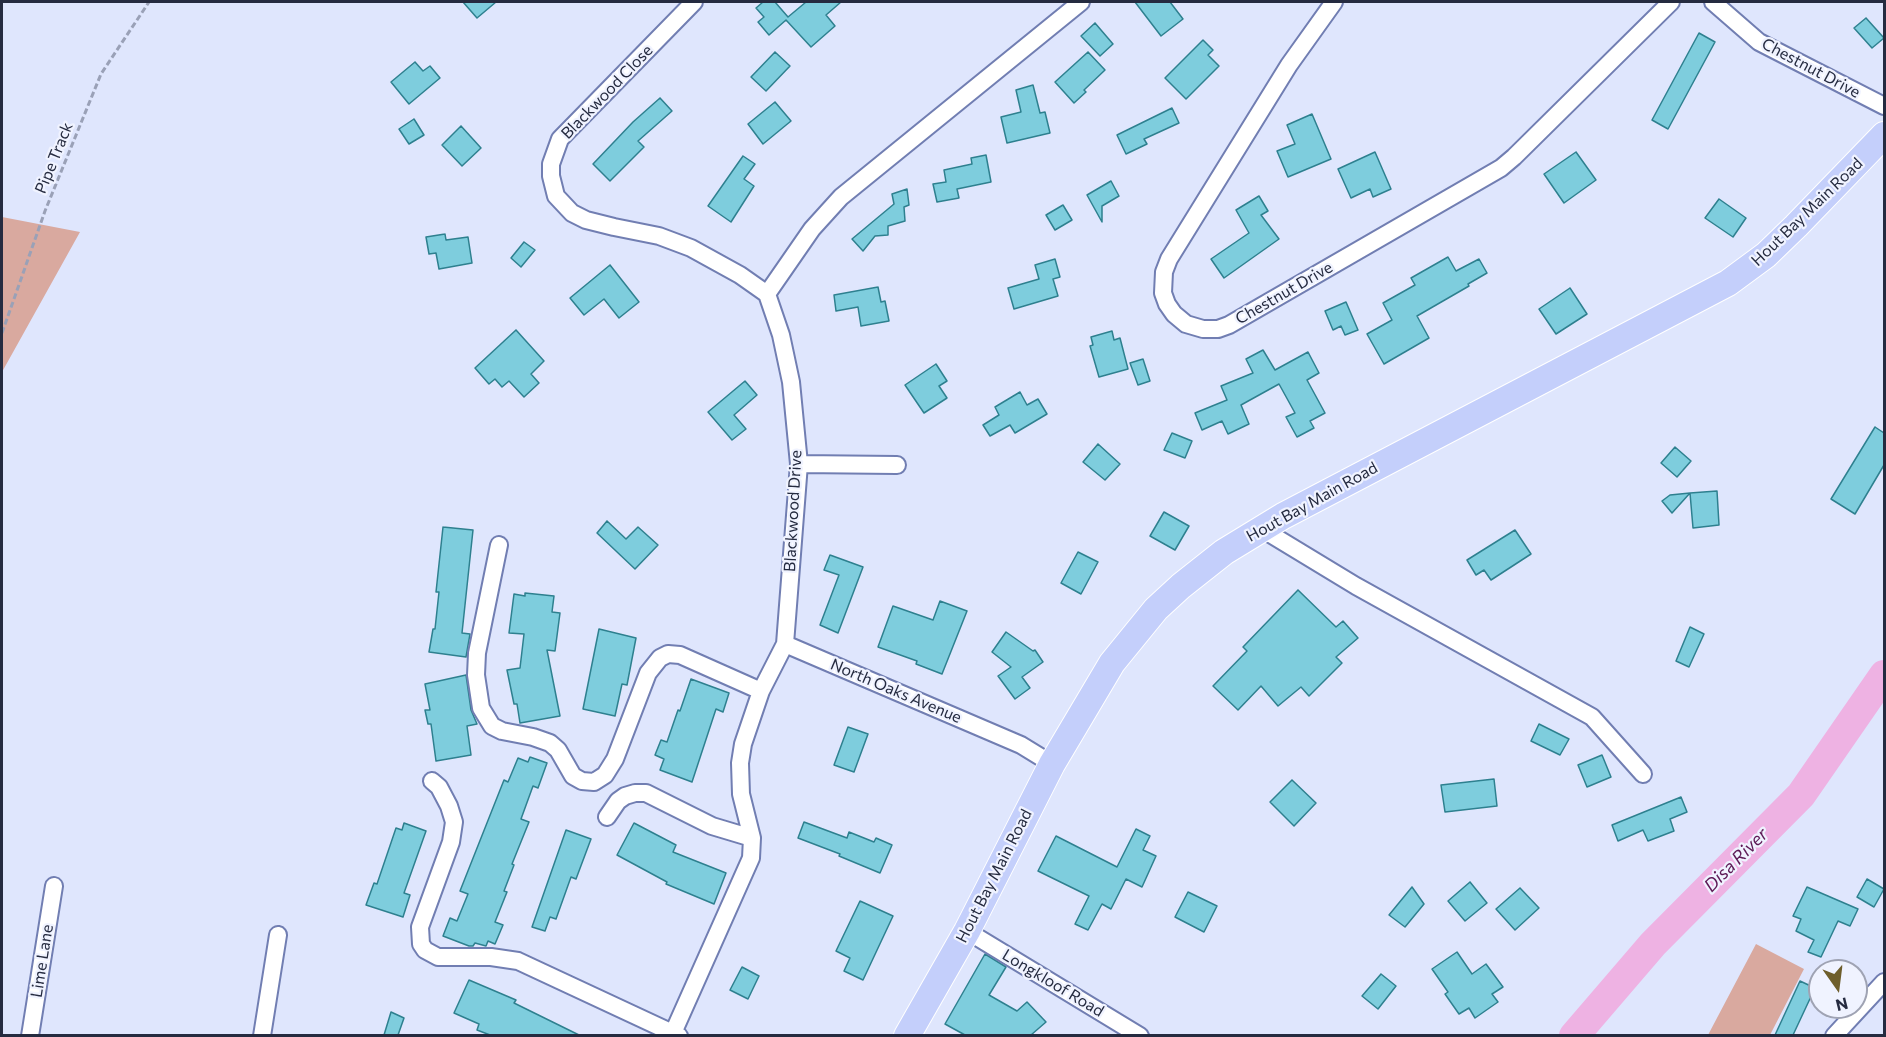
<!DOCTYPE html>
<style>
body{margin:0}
#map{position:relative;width:1886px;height:1037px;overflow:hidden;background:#dfe6fd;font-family:Commissioner,sans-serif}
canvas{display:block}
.frame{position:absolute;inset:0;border:3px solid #252b40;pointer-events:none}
.north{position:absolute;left:1808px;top:959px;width:60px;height:60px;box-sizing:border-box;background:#f0f3ff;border:2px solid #9fa3b3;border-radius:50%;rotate:166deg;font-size:16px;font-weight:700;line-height:24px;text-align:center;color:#252b40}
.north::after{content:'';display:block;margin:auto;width:21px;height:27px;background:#6e5e2c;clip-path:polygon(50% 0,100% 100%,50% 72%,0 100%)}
</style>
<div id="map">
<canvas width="1886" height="1037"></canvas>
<div class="frame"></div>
<div class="north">N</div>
</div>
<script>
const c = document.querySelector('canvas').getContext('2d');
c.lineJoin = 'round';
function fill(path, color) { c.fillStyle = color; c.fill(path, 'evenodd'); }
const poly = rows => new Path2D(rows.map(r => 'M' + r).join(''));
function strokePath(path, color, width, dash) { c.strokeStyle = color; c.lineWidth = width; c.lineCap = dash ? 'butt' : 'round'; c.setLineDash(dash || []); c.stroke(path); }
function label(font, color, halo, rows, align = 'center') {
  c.font = font + ' Commissioner,sans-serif'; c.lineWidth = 4.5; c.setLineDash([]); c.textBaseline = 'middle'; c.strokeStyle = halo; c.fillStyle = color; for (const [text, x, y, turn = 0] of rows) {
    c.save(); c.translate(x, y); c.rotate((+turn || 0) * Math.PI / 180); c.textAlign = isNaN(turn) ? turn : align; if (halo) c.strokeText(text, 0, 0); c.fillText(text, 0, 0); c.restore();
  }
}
fill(poly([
 [2,217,80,232,2,372],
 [1756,944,1804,969,1770,1035,1708,1035]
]), '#d9a99f');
strokePath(poly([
 [1574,1036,1653,944,1801,795,1884,675]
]), '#eeb2e3', 30);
const building = poly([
 [463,2,496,2,477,18,463,2],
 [763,2,775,2,788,17,806,2,841,2,826,15,835,26,811,47,786,20,769,35,758,22,764,17,756,8,763,2],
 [1135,2,1170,2,1183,19,1161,36,1135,2],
 [1866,18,1884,38,1872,48,1854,28,1866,18],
 [1095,23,1113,44,1100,56,1081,36,1095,23],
 [1699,33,1715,42,1668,129,1652,120,1699,33],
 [1203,40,1213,50,1208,55,1219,66,1186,99,1165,78,1203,40],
 [775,52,790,66,766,91,751,77,775,52],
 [1088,52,1105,70,1084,90,1086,92,1074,103,1055,82,1088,52],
 [415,62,423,71,430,66,440,78,409,104,391,82,415,62],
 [1033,85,1040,113,1045,112,1050,133,1007,143,1001,117,1021,112,1016,90,1033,85],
 [660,98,672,111,638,141,644,147,610,181,593,164,633,122,660,98],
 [775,102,791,121,763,144,748,124,775,102],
 [1172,108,1179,123,1144,139,1147,144,1126,154,1117,135,1172,108],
 [1312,114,1331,159,1288,177,1277,151,1295,144,1287,125,1312,114],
 [414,119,424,135,409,144,399,129,414,119],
 [461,126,481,148,462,166,442,145,461,126],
 [1375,152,1391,189,1373,197,1370,189,1351,198,1338,169,1375,152],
 [1576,152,1596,180,1564,203,1544,174,1576,152],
 [986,155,991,182,957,189,959,198,937,202,933,184,946,182,944,170,972,164,971,158,986,155],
 [743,156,755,164,744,179,754,186,731,222,708,206,743,156],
 [1111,181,1119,196,1102,206,1102,222,1087,195,1111,181],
 [907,189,909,205,904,207,905,221,888,226,888,235,875,236,863,251,852,239,894,204,892,194,907,189],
 [1259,196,1268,211,1261,215,1279,239,1224,278,1211,259,1249,233,1236,210,1259,196],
 [1719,199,1746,218,1733,237,1705,218,1719,199],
 [1063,205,1072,220,1055,230,1046,215,1063,205],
 [445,234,446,240,468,237,472,263,439,269,436,253,429,254,426,237,445,234],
 [524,242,535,250,521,267,511,258,524,242],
 [1448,257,1456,271,1479,259,1487,273,1468,284,1469,286,1417,316,1429,338,1384,364,1367,334,1392,320,1383,303,1415,285,1411,278,1448,257],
 [1055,259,1060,277,1053,279,1058,296,1014,309,1008,288,1039,279,1035,265,1055,259],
 [610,265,639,302,619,318,604,299,584,315,570,298,610,265],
 [878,287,881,302,885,301,889,321,861,326,858,307,836,311,834,295,878,287],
 [1570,288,1587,314,1556,334,1539,309,1570,288],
 [1346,302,1358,330,1345,335,1341,326,1333,330,1325,311,1346,302],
 [516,330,544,361,531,374,539,383,524,397,509,381,502,387,495,379,489,384,475,368,516,330],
 [1112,331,1114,340,1120,338,1128,369,1099,377,1090,346,1093,345,1091,337,1112,331],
 [1263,350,1275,370,1308,352,1319,373,1307,380,1325,413,1310,421,1314,428,1297,437,1286,417,1295,413,1279,384,1241,405,1249,424,1228,434,1222,421,1202,430,1195,413,1227,400,1221,386,1253,373,1246,359,1263,350],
 [1143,359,1150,381,1138,385,1130,363,1143,359],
 [936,364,947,381,939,386,947,398,924,413,905,385,936,364],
 [745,381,757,395,734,415,746,429,732,440,708,412,745,381],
 [1020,392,1027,405,1038,399,1047,414,1015,433,1010,425,990,436,983,425,999,415,995,407,1020,392],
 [1875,427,1884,433,1884,465,1855,514,1831,499,1875,427],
 [1172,433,1192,441,1185,458,1164,450,1172,433],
 [1098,444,1120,464,1105,480,1083,462,1098,444],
 [1675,447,1691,461,1677,477,1661,463,1675,447],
 [1717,491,1719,525,1693,528,1690,493,1717,491],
 [1690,493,1672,513,1662,501,1670,495,1690,493],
 [1164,512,1189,526,1175,550,1150,536,1164,512],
 [607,521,626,539,638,527,658,545,635,569,597,533,607,521],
 [443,527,473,530,462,633,470,634,466,657,429,652,433,629,435,629,439,592,436,592,443,527],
 [1515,530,1531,554,1491,580,1484,570,1476,575,1467,560,1515,530],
 [1078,552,1098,562,1081,594,1061,583,1078,552],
 [830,555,863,567,838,633,820,625,839,575,824,570,830,555],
 [1298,590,1336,627,1343,621,1358,638,1336,657,1342,663,1309,696,1301,687,1278,706,1261,686,1238,710,1213,686,1247,651,1243,647,1298,590],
 [525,593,554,596,552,612,560,613,555,651,547,650,560,716,520,723,517,704,514,704,507,670,520,668,524,634,509,633,514,594,525,596,525,593],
 [940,601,967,611,942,674,916,664,917,661,878,647,893,606,933,620,940,601],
 [1690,627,1704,634,1689,667,1676,661,1690,627],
 [599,629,636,638,627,685,622,684,615,716,583,709,599,629],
 [1006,632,1033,651,1035,650,1043,662,1022,677,1030,688,1015,699,998,676,1011,667,992,652,1006,632],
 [466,675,471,710,477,724,467,726,471,755,436,761,431,724,428,724,425,710,430,710,425,684,466,675],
 [691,679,729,693,723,712,716,709,692,782,660,770,664,759,655,755,661,740,667,742,678,710,680,711,691,679],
 [1539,724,1569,739,1560,755,1531,741,1539,724],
 [848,727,868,734,854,772,834,765,848,727],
 [1602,755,1611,777,1587,787,1578,765,1602,755],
 [530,757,547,763,538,788,533,786,521,819,529,822,512,864,514,865,504,891,507,892,495,922,503,925,495,944,488,941,486,946,475,943,473,946,469,946,443,936,450,918,457,921,468,894,460,891,504,780,508,782,518,758,528,762,530,757],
 [1494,779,1497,806,1445,812,1441,785,1494,779],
 [1292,780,1316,803,1294,826,1270,802,1292,780],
 [1681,797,1687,812,1670,819,1674,831,1648,841,1643,830,1618,841,1612,825,1681,797],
 [804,822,847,838,849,832,874,842,876,838,892,845,880,873,839,856,840,854,798,838,804,822],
 [404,823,426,831,404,893,410,895,403,917,366,905,374,883,377,884,396,828,402,830,404,823],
 [634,823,676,845,673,852,726,873,714,904,666,884,667,882,617,855,634,823],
 [1136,829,1150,836,1143,850,1156,856,1142,887,1126,879,1111,909,1102,904,1088,930,1075,924,1089,896,1038,871,1056,836,1117,867,1136,829],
 [566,830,591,839,576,879,571,877,556,919,550,917,545,931,532,927,566,830],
 [1867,879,1884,889,1874,907,1857,897,1867,879],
 [1470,882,1487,903,1465,921,1448,901,1470,882],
 [1412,887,1424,904,1405,927,1389,915,1412,887],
 [1807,887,1858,909,1850,926,1838,921,1821,957,1808,952,1814,940,1796,931,1801,919,1793,916,1807,887],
 [1520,888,1539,908,1515,930,1496,909,1520,888],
 [1188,892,1217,906,1204,932,1175,917,1188,892],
 [860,901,893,916,863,980,844,971,850,958,836,951,860,901],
 [1457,952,1472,974,1486,964,1503,987,1492,994,1498,1002,1475,1018,1469,1008,1459,1014,1445,994,1448,992,1432,969,1457,952],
 [985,954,1006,967,989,995,1017,1011,1027,1002,1046,1022,1031,1035,965,1035,945,1024,985,954],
 [742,967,759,976,748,999,730,990,742,967],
 [1381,974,1396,986,1378,1009,1362,996,1381,974],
 [469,980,516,1000,514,1003,579,1035,490,1035,477,1030,479,1024,454,1013,469,980],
 [1800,981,1815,988,1793,1035,1775,1035,1800,981],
 [391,1012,404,1018,398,1035,384,1035,391,1012]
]);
fill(building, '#7ecddd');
strokePath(building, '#2e808f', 1.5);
const street = poly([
 [1334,2,1289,65,1169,259,1164,272,1163,293,1167,304,1174,314,1186,324,1203,329,1218,329,1229,325,1501,168,1514,157,1671,2],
 [1713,2,1759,42,1884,106],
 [767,294,812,229,841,197,1081,2],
 [799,464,897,465],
 [1262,529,1356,586,1592,717,1643,774],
 [499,545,477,653,476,675,481,708,492,726,502,731,533,737,550,743,558,750,573,776,582,781,594,782,605,775,615,759,648,673,660,658,668,654,680,655,761,691],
 [785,644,1021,745,1052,764],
 [432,781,439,787,449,806,454,822,451,842,420,927,421,944,425,950,438,957,491,957,518,961,679,1036],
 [607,817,618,801,625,796,635,793,646,793,712,826,752,838],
 [967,931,1140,1036],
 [673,1033,751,858,752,838,741,794,740,763,743,744,761,691,785,644,799,464,791,382,781,335,767,294,740,275,691,248,659,236,614,227,586,220,572,213,556,196,551,176,551,164,560,139,694,2],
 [30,1036,54,886],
 [262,1036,278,935],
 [1834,1036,1884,982]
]);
const primary = poly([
 [907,1036,967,931,1052,764,1112,663,1156,609,1181,586,1224,552,1283,516,1728,283,1766,255,1796,226,1884,135]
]);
strokePath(street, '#717eb2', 20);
strokePath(primary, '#fff', 28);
strokePath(poly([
 [2,333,45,211,101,74,149,2]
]), '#9aa1b7', 3, [6, 3]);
strokePath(street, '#fff', 16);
strokePath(primary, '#c4cffb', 26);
label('16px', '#252b40', '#f0f3ff', [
 ["Chestnut Drive",1811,68,28],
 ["Blackwood Close",607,92,-46],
 ["Pipe Track",54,158,-68],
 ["Hout Bay Main Road",1807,212,-44],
 ["Chestnut Drive",1284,293,-30],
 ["Hout Bay Main Road",1312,502,-29],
 ["Blackwood Drive",793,511,-87],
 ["North Oaks Avenue",896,691,23],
 ["Hout Bay Main Road",994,876,-63],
 ["Lime Lane",42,961,-81],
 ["Longkloof Road",1053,983,31]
]);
label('italic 18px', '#5d1956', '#f0f3ff', [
 ["Disa River",1736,860,-45]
]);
</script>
